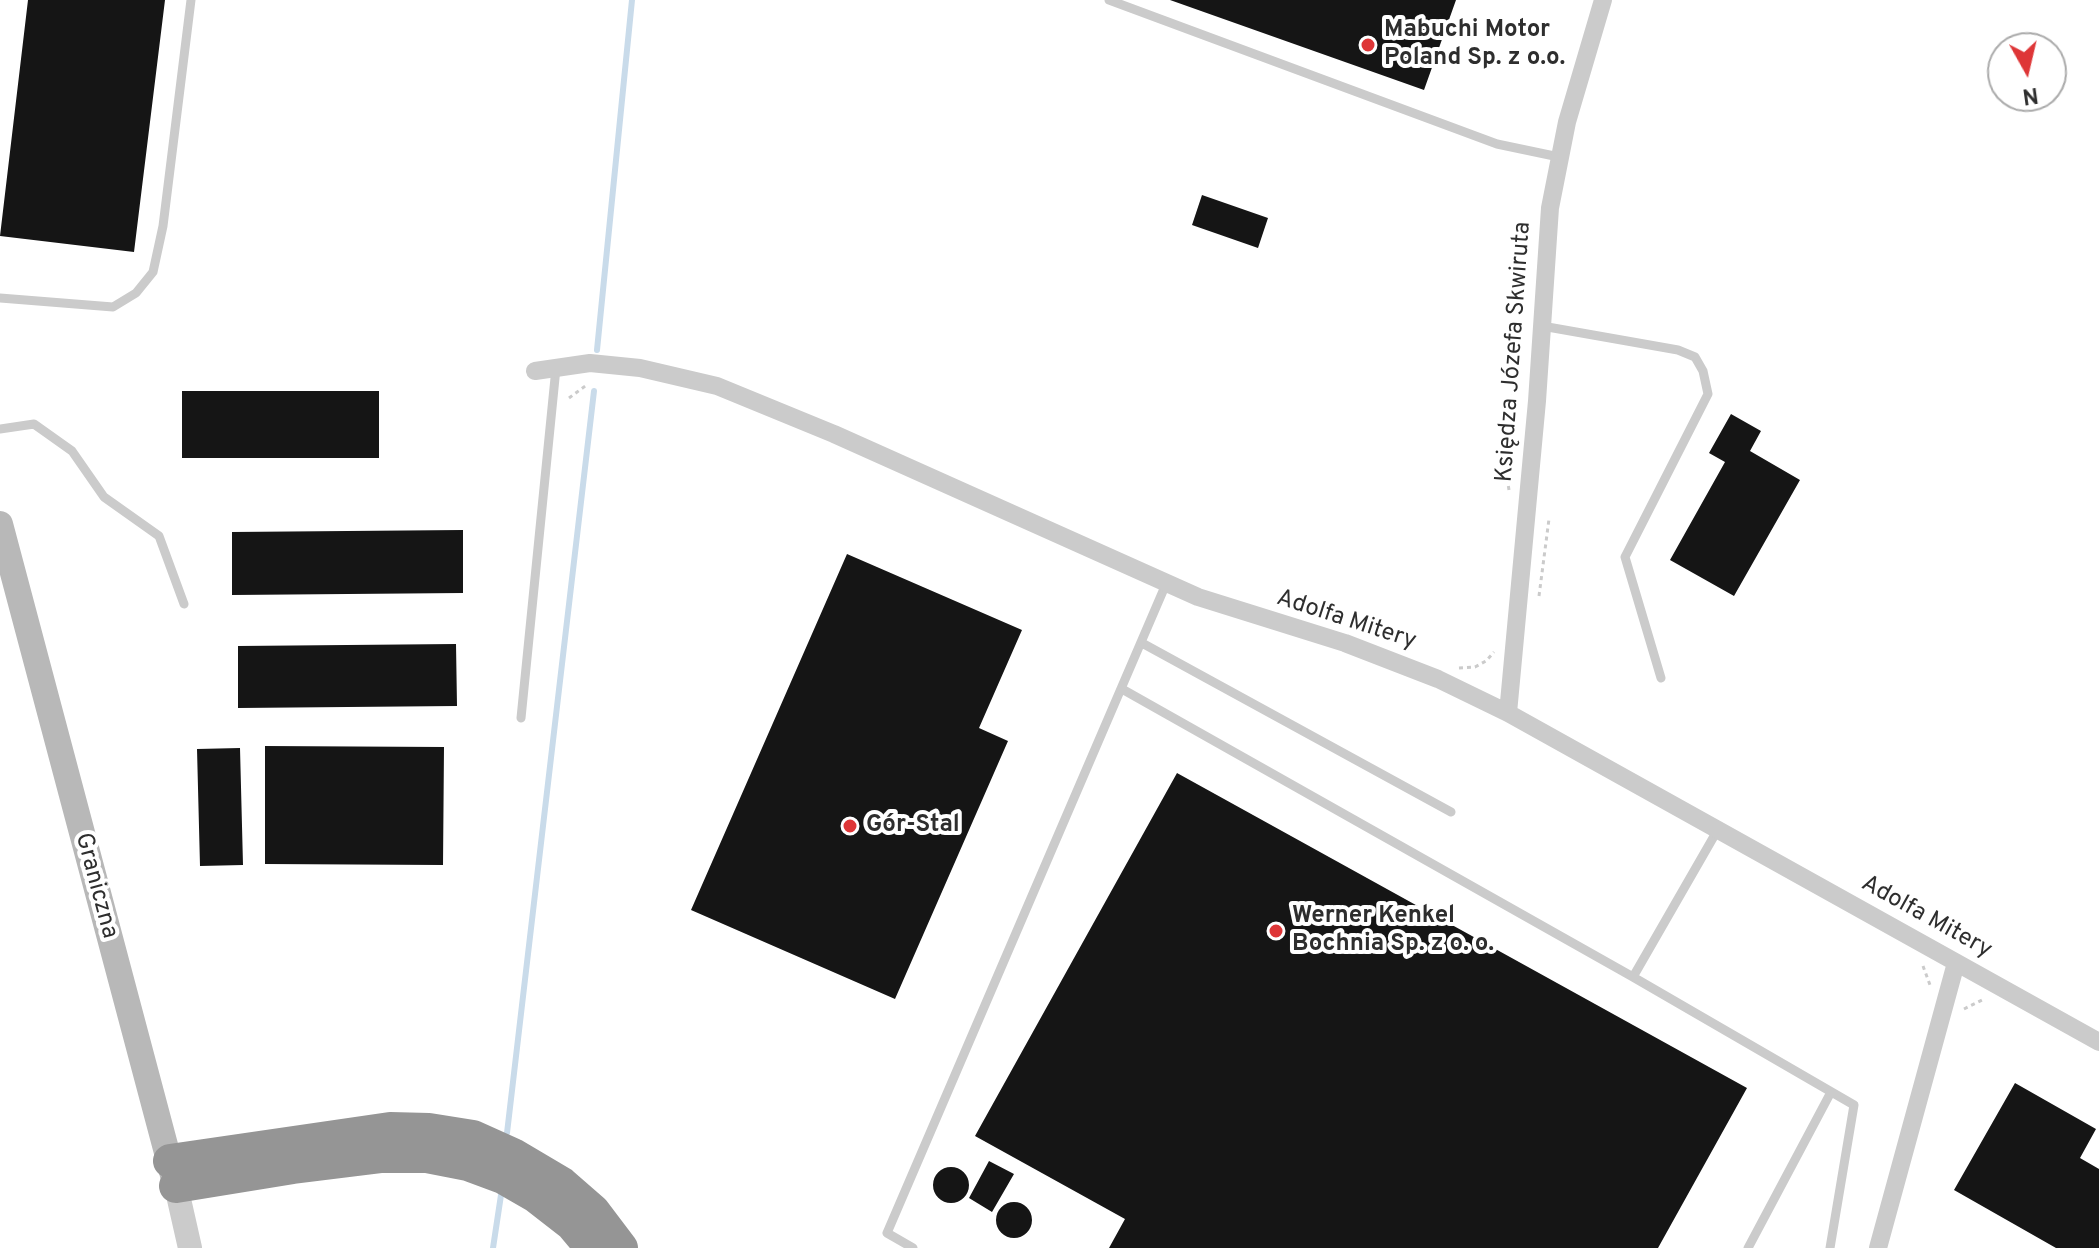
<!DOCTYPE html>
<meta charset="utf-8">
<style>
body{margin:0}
#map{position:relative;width:2099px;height:1248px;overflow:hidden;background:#fff;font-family:Overpass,sans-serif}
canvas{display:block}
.north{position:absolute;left:1987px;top:32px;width:80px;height:80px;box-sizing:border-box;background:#fff;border:2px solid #ababab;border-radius:50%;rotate:172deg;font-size:22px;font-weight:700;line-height:32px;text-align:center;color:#2e2e2e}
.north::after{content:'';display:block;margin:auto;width:28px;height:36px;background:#de3637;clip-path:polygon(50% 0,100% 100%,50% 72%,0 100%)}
</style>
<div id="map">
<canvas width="2099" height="1248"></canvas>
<div class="north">N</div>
</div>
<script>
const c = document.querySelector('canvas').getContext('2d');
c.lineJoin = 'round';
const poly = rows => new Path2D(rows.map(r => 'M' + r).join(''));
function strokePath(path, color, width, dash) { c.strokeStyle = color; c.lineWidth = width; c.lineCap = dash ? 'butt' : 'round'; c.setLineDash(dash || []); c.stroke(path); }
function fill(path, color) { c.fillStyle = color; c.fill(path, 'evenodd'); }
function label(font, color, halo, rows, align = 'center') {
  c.font = font + ' Overpass,sans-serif'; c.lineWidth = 8; c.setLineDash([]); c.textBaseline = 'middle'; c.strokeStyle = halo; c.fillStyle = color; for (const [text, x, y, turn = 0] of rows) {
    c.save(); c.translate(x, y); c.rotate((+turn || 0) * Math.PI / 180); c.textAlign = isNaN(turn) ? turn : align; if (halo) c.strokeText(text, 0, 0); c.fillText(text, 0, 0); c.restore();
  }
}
strokePath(poly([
 [597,350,632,0],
 [507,1133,594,391],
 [493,1248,501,1195]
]), '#c9dbea', 6);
fill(poly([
 [28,0,165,0,134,252,0,236],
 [1170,0,1456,0,1424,90],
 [1202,195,1268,218,1258,248,1192,225],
 [182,391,379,391,379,458,182,458],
 [1731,414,1761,431,1750,451,1800,480,1734,596,1670,560,1725,462,1709,453],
 [463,530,463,593,232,595,232,532],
 [847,554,1022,630,979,728,1008,741,895,999,691,910],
 [456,644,457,706,238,708,238,646],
 [265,746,444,747,443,865,265,864],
 [240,748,243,865,200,866,197,749],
 [1177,773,1747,1088,1658,1248,1109,1248,1125,1219,975,1136],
 [2015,1083,2096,1129,2080,1158,2099,1169,2099,1248,2056,1248,1954,1190],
 [989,1161,1014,1174,992,1212,969,1198],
 '933 1185a18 18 0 1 1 36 0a18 18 0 1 1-36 0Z',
 '996 1220a18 18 0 1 1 36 0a18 18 0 1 1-36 0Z'
]), '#151515');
strokePath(poly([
 [569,398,588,384],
 [1509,490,1505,465,1506,423,1519,372],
 [1539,596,1549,519],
 [1459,668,1475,667,1486,661,1494,652],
 [1923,966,1930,985],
 [1964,1009,1982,1000]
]), '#cbcbcb', 3, [4, 4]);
strokePath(poly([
 [1109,0,1497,144,1559,157],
 [0,298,113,307,136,293,153,272,163,226,191,0],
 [1542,326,1678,350,1695,357,1703,371,1708,394,1625,557,1661,678],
 [0,429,34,424,72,451,104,497,159,536,184,604],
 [1142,643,1451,812],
 [1122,689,1633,977],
 [521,718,556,368],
 [1717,831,1633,977,1854,1105,1830,1248],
 [913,1248,887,1233,1166,584],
 [1748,1248,1831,1092]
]), '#cbcbcb', 9);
strokePath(poly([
 [535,371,590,363,640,368,717,386,834,434,1198,597,1345,643,1438,679,1508,713,2099,1042],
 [1508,713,1537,401,1550,208,1567,122,1603,0],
 [1878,1248,1956,963]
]), '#cbcbcb', 18);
strokePath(poly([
 [176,1186,190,1248]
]), '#cbcbcb', 24);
strokePath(poly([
 [0,524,174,1179]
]), '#b8b8b8', 26);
strokePath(poly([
 [170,1161,390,1129,429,1130,473,1137,513,1155,562,1184,593,1211,621,1248],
 [176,1186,293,1167,382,1156,427,1156,468,1164,503,1177,536,1196,572,1224,592,1248]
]), '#959595', 34);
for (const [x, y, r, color] of [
 [1368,45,8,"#de3637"],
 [850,826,8,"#de3637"],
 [1276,931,8,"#de3637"]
]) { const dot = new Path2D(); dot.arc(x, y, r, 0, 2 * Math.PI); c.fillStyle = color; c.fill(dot); strokePath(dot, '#fff', 3); }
label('bold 24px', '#2e2e2e', '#fff', [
 ["Mabuchi Motor",1384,31],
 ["Poland Sp. z o.o.",1384,59],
 ["Gór-Stal",866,826],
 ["Werner Kenkel",1292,917],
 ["Bochnia Sp. z o. o.",1292,945]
], 'left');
label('24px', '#2e2e2e', '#fff', [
 ["Księdza Józefa Skwiruta",1515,352,-86],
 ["Adolfa Mitery",1346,621,18],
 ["Graniczna",95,886,75],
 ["Adolfa Mitery",1926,918,29]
]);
</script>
